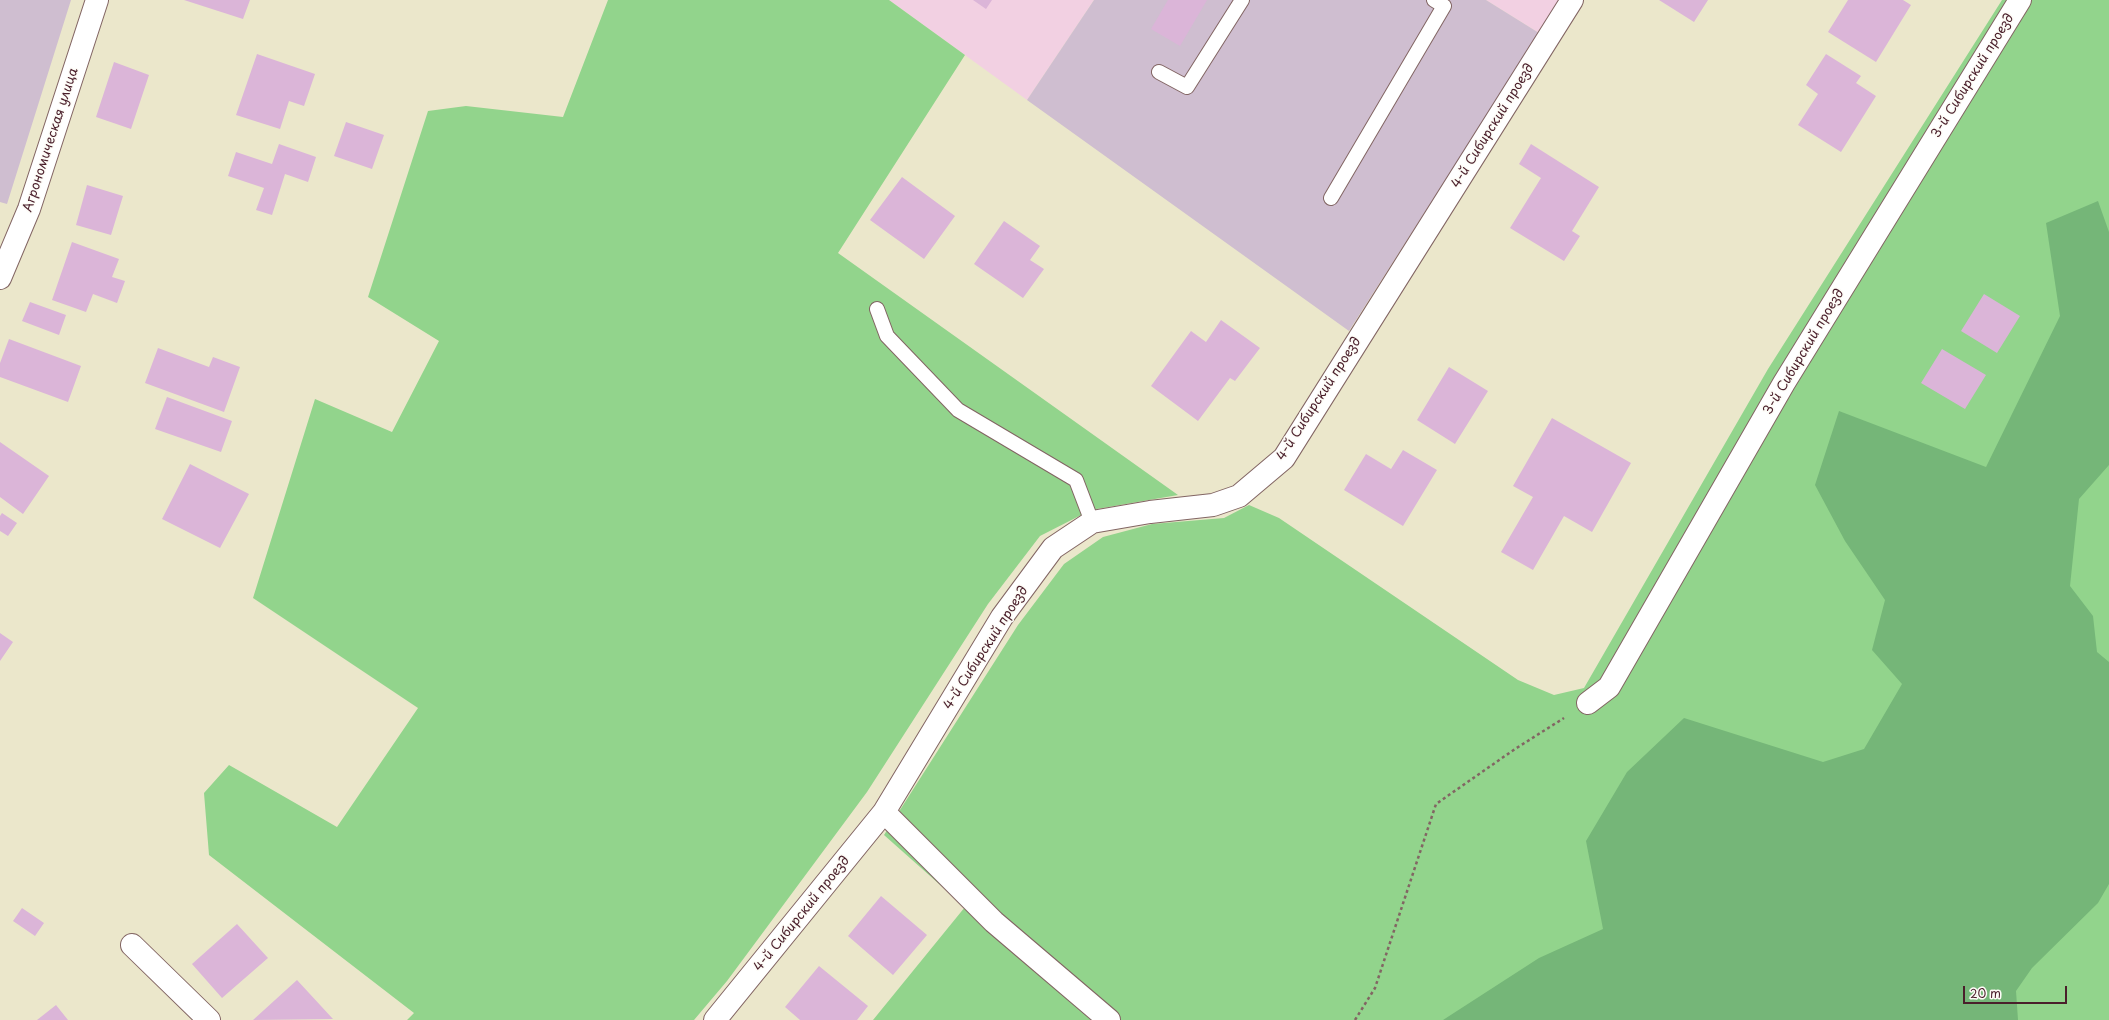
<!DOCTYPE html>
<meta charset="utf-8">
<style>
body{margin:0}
#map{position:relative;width:2109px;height:1020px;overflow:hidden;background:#ebe7cb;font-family:"Playpen Sans",sans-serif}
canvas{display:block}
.scale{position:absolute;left:1963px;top:986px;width:104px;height:18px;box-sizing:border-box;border:2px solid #4a1f2b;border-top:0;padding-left:5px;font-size:12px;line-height:14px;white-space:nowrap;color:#4a1f2b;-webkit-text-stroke:3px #fdfcf7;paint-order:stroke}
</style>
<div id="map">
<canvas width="2109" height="1020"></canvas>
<div class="scale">20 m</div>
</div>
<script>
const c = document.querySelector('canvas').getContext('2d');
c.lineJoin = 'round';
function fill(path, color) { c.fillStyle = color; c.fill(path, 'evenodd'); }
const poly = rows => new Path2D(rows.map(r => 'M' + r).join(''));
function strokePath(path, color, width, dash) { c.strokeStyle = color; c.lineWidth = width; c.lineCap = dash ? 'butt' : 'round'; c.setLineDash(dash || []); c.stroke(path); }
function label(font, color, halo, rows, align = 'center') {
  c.font = font + ' "Playpen Sans",sans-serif'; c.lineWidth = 3; c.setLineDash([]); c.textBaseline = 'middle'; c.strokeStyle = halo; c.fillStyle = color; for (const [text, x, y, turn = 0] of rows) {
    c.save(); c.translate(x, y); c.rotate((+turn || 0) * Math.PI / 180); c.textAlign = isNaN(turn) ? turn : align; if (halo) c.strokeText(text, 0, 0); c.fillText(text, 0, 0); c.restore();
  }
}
fill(poly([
 [889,0,1094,0,1027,100],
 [1486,0,1560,0,1539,33]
]), '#f2d0e2');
fill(poly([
 [0,0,71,0,7,204,0,202],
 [1094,0,1486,0,1539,33,1349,331,1027,100]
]), '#cfbed0');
fill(poly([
 [608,0,889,0,965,55,838,253,1178,495,1091,510,1040,536,988,604,867,792,727,981,694,1020,407,1020,414,1013,209,855,204,793,229,765,337,827,418,708,253,598,315,399,392,432,439,341,368,297,428,111,466,106,563,117],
 [2002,0,2109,0,2109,1020,873,1020,965,907,884,835,1018,625,1064,564,1103,537,1152,524,1224,518,1249,505,1279,518,1518,680,1554,695,1584,688,1768,369]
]), '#92d48c');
fill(poly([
 [2098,201,2109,232,2109,465,2079,499,2070,586,2093,616,2097,652,2109,662,2109,884,2098,903,2032,968,2016,991,2018,1020,1443,1020,1539,958,1603,929,1586,841,1627,772,1684,718,1823,762,1864,749,1902,684,1872,650,1885,600,1845,541,1815,485,1839,411,1986,467,2060,316,2046,223]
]), '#75b678');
fill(poly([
 [184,0,250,0,243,19],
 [973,0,992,0,986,9],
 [1168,0,1207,0,1180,46,1151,29],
 [1659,0,1708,0,1694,22],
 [1848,0,1903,0,1911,5,1876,62,1828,32],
 [257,54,315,74,304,106,289,101,280,129,236,115],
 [1826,54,1861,76,1856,83,1876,96,1841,152,1798,125,1818,94,1806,85],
 [114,62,149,75,131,129,96,117],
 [346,122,384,135,372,169,334,156],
 [279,144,316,157,308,182,285,174,272,215,256,210,264,188,228,176,236,152,272,164],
 [1531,144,1599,187,1572,231,1580,236,1564,261,1510,228,1541,178,1519,164],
 [902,177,955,216,924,259,870,220],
 [87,185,123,196,111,235,76,225],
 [1004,221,1040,246,1030,260,1044,269,1023,298,974,264],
 [72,242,119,259,112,277,125,281,117,303,93,294,86,312,52,300],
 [1984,294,2020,316,1997,353,1961,331],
 [30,302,66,315,59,335,22,321],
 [1221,320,1260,348,1235,381,1230,378,1198,421,1151,386,1191,331,1206,342],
 [9,339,81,366,68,402,0,377,0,363],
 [158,348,209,367,213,357,240,367,224,412,145,383],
 [1942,349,1986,375,1965,409,1921,383],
 [1449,367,1488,391,1455,444,1417,420],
 [167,397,232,421,221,452,155,429],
 [1552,418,1631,463,1592,532,1564,516,1533,570,1501,552,1533,497,1513,486],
 [0,442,49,476,23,514,0,497],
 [1403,450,1437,470,1403,526,1344,490,1366,454,1391,469],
 [190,464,249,494,220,548,162,519],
 [2,513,17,523,8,536,0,531,0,516],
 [0,633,13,642,0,661],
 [881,896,927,935,893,975,848,936],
 [22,908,44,923,35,936,13,921],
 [237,924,268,958,222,998,192,964],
 [819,966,868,1006,857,1020,800,1020,785,1007],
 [297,980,333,1019,253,1020],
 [56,1005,68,1020,37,1020]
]), '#dbb5d8');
const lane = poly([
 [1159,72,1187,87,1242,0],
 [1331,198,1444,6,1434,0],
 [877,309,887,336,958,410,1076,480,1092,522]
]);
const street = poly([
 [0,278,29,209,97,0],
 [1588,703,1609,687,1784,383,2020,0],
 [884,812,994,922,1109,1020],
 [132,945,209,1020],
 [715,1020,884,812,1002,617,1053,548,1092,522,1150,512,1213,505,1239,496,1284,458,1572,0]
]);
strokePath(lane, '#826563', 16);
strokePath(street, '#826563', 24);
strokePath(poly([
 [1355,1020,1375,988,1436,804,1515,749,1564,718]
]), '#826563', 2.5, [3, 3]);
strokePath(lane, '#fff', 14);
strokePath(street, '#fff', 22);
label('13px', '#4a1f2b', '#fdfcf7', [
 ["3-й Сибирский проезд",1973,76,-58],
 ["4-й Сибирский проезд",1493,126,-58],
 ["Агрономическая улица",51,140,-72],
 ["3-й Сибирский проезд",1804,352,-59],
 ["4-й Сибирский проезд",1319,399,-57],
 ["4-й Сибирский проезд",986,648,-57],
 ["4-й Сибирский проезд",802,914,-51]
]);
</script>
